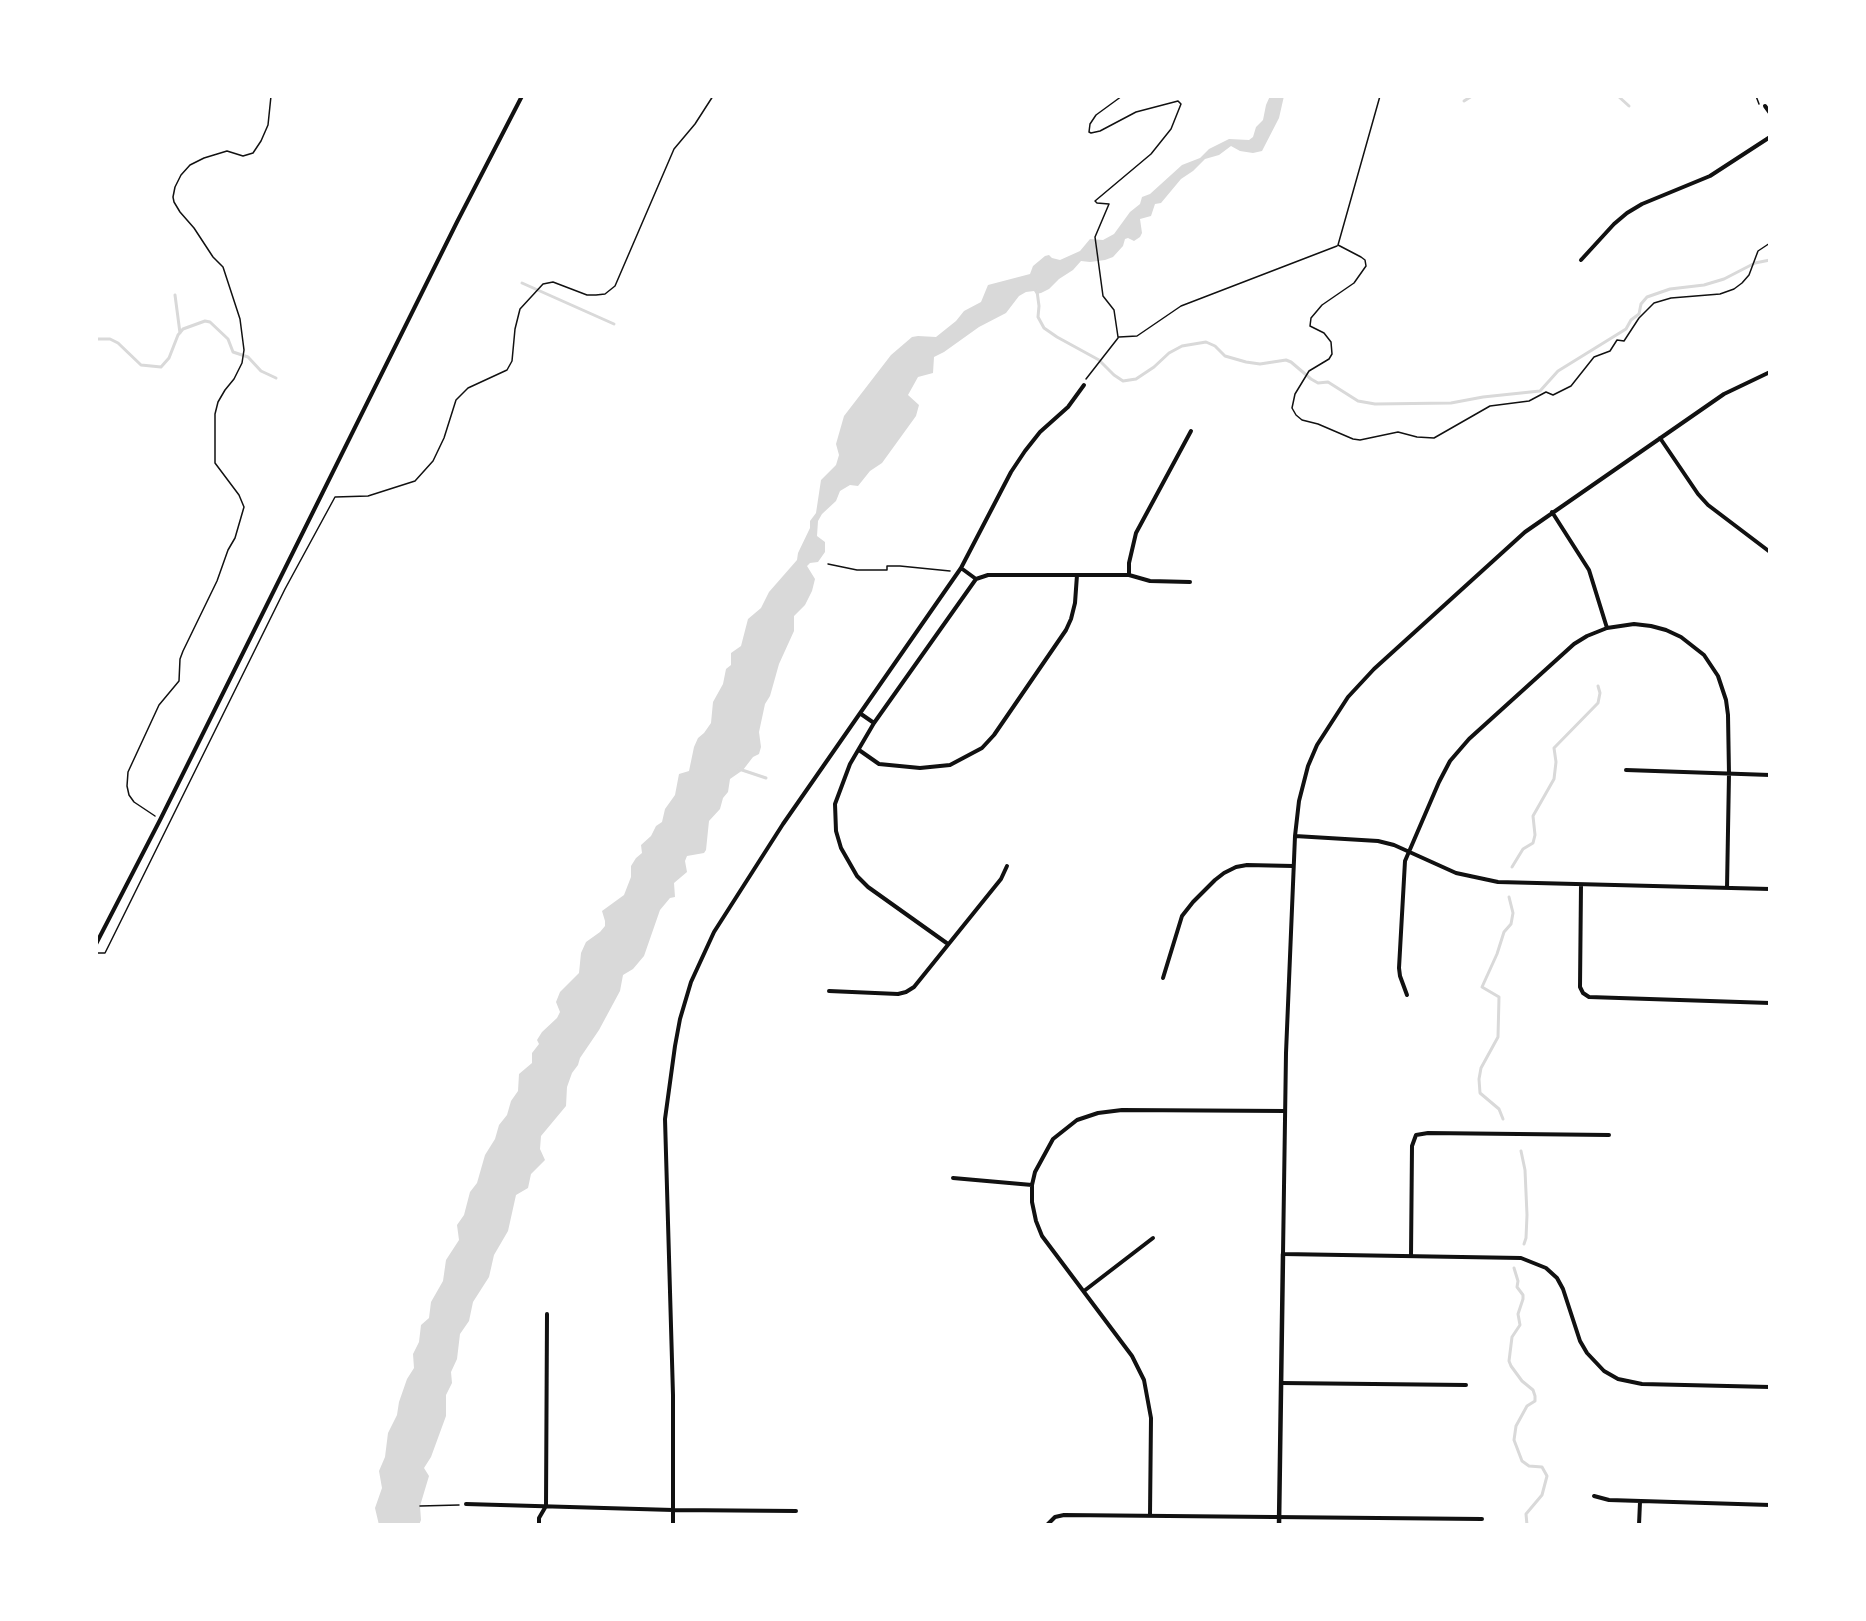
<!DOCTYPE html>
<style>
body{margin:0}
#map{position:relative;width:1866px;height:1621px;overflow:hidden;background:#fff;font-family:Helvetica,sans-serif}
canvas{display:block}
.frame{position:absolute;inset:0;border:98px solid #fff;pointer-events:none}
</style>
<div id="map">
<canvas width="1866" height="1621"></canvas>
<div class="frame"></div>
</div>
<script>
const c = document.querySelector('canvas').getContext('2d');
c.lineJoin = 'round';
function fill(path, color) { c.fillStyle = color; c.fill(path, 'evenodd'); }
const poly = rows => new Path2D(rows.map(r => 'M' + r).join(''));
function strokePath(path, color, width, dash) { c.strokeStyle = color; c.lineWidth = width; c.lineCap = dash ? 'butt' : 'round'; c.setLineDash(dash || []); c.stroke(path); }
fill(poly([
 [1270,96,1284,96,1279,118,1262,151,1253,153,1240,151,1231,146,1219,155,1205,159,1193,171,1181,179,1161,203,1155,204,1151,216,1140,219,1142,233,1140,237,1134,241,1128,238,1125,239,1123,246,1113,257,1105,260,1090,262,1081,261,1073,270,1059,279,1049,289,1041,293,1036,294,1034,291,1026,292,1019,296,1006,313,979,327,944,352,934,357,933,373,918,377,908,395,919,405,916,416,882,463,870,471,858,486,850,485,840,491,836,501,822,514,818,521,817,536,825,542,825,552,818,562,810,563,807,566,815,579,812,591,805,605,794,616,794,631,779,664,770,696,765,704,759,732,761,747,759,754,753,757,743,770,730,779,728,792,723,798,720,809,709,821,706,850,704,853,687,856,685,861,687,872,674,883,675,897,670,898,660,910,644,956,633,969,623,975,620,991,599,1030,580,1058,578,1065,572,1073,567,1087,566,1106,541,1136,540,1149,545,1160,531,1174,528,1188,516,1195,508,1231,494,1255,489,1277,473,1302,469,1321,460,1334,457,1359,451,1372,452,1383,446,1395,446,1416,431,1457,424,1468,429,1476,420,1506,421,1520,419,1525,379,1525,375,1508,382,1488,379,1471,385,1457,388,1433,397,1415,399,1402,407,1379,414,1368,413,1354,419,1342,421,1325,429,1318,431,1302,443,1281,446,1260,459,1240,457,1225,464,1215,470,1192,477,1183,485,1155,495,1139,499,1125,507,1115,511,1101,518,1091,519,1074,532,1063,532,1053,539,1044,537,1040,542,1032,557,1018,560,1012,556,1002,560,992,579,973,581,953,586,942,600,932,605,926,605,921,602,911,624,895,631,877,631,866,636,858,642,853,641,845,651,836,656,826,662,822,665,809,675,795,679,774,689,771,694,747,698,738,704,733,711,723,713,702,723,684,726,669,731,665,731,653,741,646,748,619,761,608,769,592,797,560,798,553,810,528,810,521,816,513,821,480,836,465,839,455,836,444,844,416,891,355,912,337,918,336,936,337,956,321,964,311,981,302,988,285,1030,274,1033,266,1045,256,1049,255,1052,258,1060,260,1080,251,1090,239,1103,240,1114,234,1130,212,1140,204,1142,197,1150,194,1182,165,1200,158,1209,149,1229,139,1249,140,1253,137,1256,127,1263,120,1266,105]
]), '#d9d9d9');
strokePath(poly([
 [1618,96,1629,106],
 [1464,101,1472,96],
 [522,283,614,324],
 [1037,291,1039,306,1038,317,1044,328,1057,337,1099,360,1114,375,1123,381,1136,379,1154,367,1169,353,1182,346,1206,342,1215,346,1225,356,1246,362,1260,364,1286,360,1291,362,1311,379,1318,383,1328,382,1358,401,1375,404,1451,403,1483,397,1540,391,1558,371,1626,329,1631,320,1639,314,1641,304,1647,297,1670,289,1704,285,1724,279,1755,263,1770,260],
 [175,295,180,333],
 [96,339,110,339,118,343,141,365,161,367,169,358,178,335,183,329,205,321,210,322,228,339,233,352,248,357,261,371,276,378],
 [739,769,766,778],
 [1512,867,1523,849,1533,843,1535,835,1533,816,1554,779,1556,762,1554,748,1598,703,1600,693,1598,686],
 [1503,1119,1499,1109,1480,1093,1479,1079,1481,1068,1498,1037,1499,997,1482,987,1497,954,1504,932,1511,924,1513,913,1509,897],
 [1521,1151,1525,1170,1527,1215,1526,1238,1524,1244],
 [1514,1268,1518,1281,1517,1287,1523,1295,1523,1299,1518,1314,1520,1325,1512,1337,1509,1361,1511,1366,1522,1381,1533,1390,1535,1396,1535,1401,1527,1406,1516,1426,1514,1440,1522,1461,1529,1466,1542,1467,1547,1476,1542,1495,1526,1514,1527,1525]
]), '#d9d9d9', 3);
strokePath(poly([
 [1756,96,1759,104],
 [1338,245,1361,257,1365,260,1366,266,1354,283,1322,305,1311,318,1310,326,1324,333,1331,342,1332,354,1329,359,1309,371,1295,394,1292,408,1296,415,1302,420,1318,424,1353,439,1360,440,1398,432,1417,437,1434,438,1490,406,1529,401,1546,392,1553,395,1571,386,1594,357,1610,351,1617,340,1624,341,1639,318,1654,303,1671,298,1720,294,1734,289,1742,283,1749,275,1758,251,1770,243],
 [1338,245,1380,96],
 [1118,337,1114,310,1103,296,1095,237,1109,204,1097,203,1095,201,1151,154,1171,129,1181,104,1178,101,1136,112,1100,131,1091,133,1089,132,1090,124,1096,115,1122,96],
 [1119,337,1137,336,1181,306,1337,246],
 [1086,379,1118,338],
 [828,564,857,570,887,570,887,566,900,566,950,571],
 [155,816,134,802,129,795,127,786,128,772,159,705,179,681,180,659,183,651,217,581,228,550,235,538,244,507,239,495,215,463,215,414,218,402,225,390,234,379,242,363,244,350,240,319,223,267,213,257,194,228,180,212,174,202,173,197,175,187,181,175,190,165,204,158,227,151,243,156,253,153,261,141,268,125,271,96],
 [96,953,105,953,109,945,285,589,335,497,368,496,415,481,433,461,444,438,456,400,468,388,507,370,512,361,515,329,520,309,543,284,553,282,587,295,596,295,605,294,615,286,674,149,695,124,713,96],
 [420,1506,459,1505]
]), '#111', 1.5);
strokePath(poly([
 [1765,106,1770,113],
 [1581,260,1614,224,1627,213,1642,204,1710,176,1770,137],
 [1770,372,1724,394,1525,532,1374,669,1348,697,1317,745,1308,766,1299,801,1295,836,1286,1053,1283,1254,1521,1258,1546,1268,1557,1278,1563,1289,1580,1341,1587,1353,1604,1371,1618,1379,1642,1384,1770,1387],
 [1660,438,1698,494,1708,505,1770,552],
 [1552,512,1589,570,1607,628],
 [961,568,976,579,988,575,1129,575,1150,581,1190,582],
 [1129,575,1129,563,1136,533,1191,431],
 [861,714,874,723],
 [859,750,879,764,920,768,950,765,982,748,994,735,1066,630,1071,619,1075,603,1077,575],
 [1626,770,1770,775],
 [1295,836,1378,841,1394,845,1456,873,1498,882,1770,889],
 [1581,885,1580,987,1583,993,1589,997,1770,1003],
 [96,944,160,820,457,222,522,96],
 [948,944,868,887,857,876,841,848,836,831,835,804,850,764,874,723,976,579],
 [1163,978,1182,916,1193,902,1215,880,1224,873,1236,867,1247,865,1293,866],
 [829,991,898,994,906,992,914,987,1001,879,1007,866],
 [1407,995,1400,976,1399,968,1405,861,1439,782,1450,761,1469,739,1574,644,1587,636,1607,628,1634,624,1651,626,1666,630,1681,637,1704,655,1718,676,1726,700,1728,715,1729,774,1727,888],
 [953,1178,1032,1185],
 [1411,1256,1412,1146,1416,1135,1428,1133,1609,1135],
 [1084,1291,1153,1238],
 [1281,1383,1466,1385],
 [1594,1496,1609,1500,1770,1505],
 [466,1504,673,1510,796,1511],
 [1150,1515,1151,1418,1144,1380,1132,1356,1042,1236,1036,1221,1032,1202,1032,1185,1035,1172,1053,1139,1077,1120,1098,1113,1122,1110,1285,1111],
 [539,1525,539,1518,546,1506,547,1314],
 [673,1525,673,1395,665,1119,675,1046,680,1019,691,982,714,932,783,824,961,568,1011,472,1025,451,1040,432,1068,407,1084,385],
 [1047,1525,1055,1517,1064,1515,1482,1519],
 [1639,1525,1640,1502]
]), '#111', 4);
strokePath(poly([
 [1279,1525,1283,1254]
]), '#111', 4.5);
</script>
